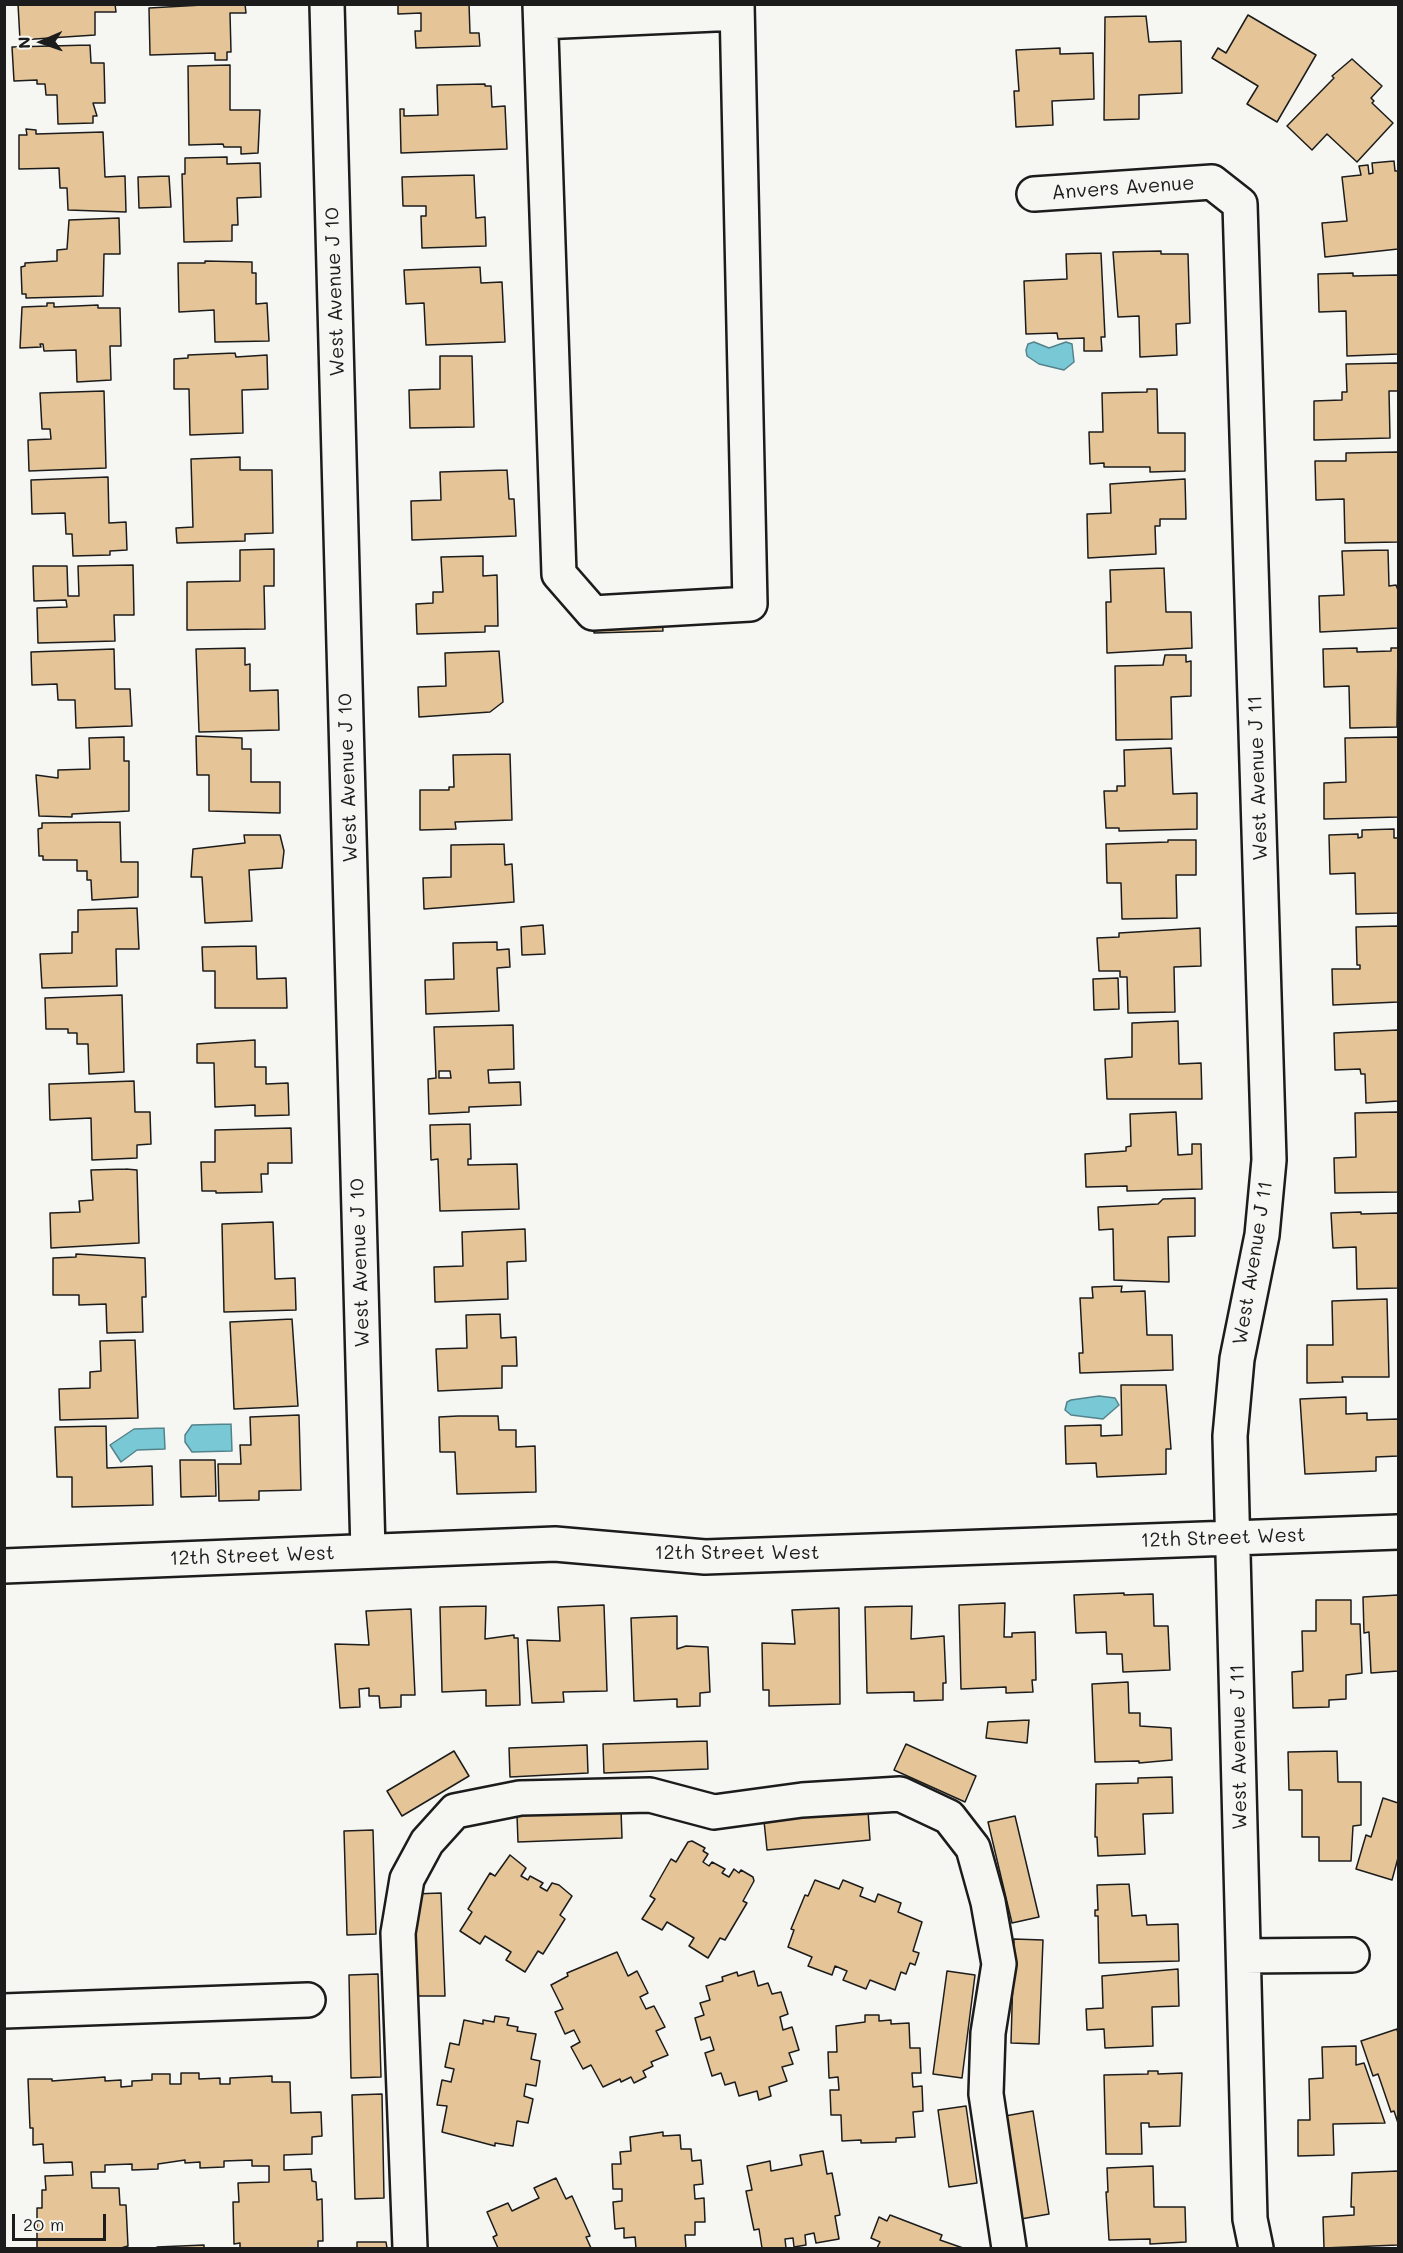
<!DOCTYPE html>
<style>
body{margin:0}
#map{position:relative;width:1403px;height:2253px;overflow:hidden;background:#f6f6f2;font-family:Mali,sans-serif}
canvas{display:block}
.frame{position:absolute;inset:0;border:6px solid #1c1c1c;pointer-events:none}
.north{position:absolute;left:12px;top:12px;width:60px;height:60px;-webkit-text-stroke:4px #f6f6f2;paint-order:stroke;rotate:268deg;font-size:16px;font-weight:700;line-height:24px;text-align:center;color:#1c1c1c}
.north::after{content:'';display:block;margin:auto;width:21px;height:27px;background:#1c1c1c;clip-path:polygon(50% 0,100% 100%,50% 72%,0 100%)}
.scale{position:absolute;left:12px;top:2214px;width:94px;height:27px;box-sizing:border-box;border:3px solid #1c1c1c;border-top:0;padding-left:8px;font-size:18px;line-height:21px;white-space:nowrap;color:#1c1c1c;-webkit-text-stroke:4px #f6f6f2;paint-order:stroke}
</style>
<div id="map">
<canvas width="1403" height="2253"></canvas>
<div class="frame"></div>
<div class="north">N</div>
<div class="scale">20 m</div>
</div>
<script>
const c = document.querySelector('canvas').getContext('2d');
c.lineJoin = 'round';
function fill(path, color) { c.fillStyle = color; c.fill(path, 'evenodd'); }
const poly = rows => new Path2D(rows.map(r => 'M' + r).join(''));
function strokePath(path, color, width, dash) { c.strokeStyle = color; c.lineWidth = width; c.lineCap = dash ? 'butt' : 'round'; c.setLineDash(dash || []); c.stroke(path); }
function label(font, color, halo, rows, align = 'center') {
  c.font = font + ' Mali,sans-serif'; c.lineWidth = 5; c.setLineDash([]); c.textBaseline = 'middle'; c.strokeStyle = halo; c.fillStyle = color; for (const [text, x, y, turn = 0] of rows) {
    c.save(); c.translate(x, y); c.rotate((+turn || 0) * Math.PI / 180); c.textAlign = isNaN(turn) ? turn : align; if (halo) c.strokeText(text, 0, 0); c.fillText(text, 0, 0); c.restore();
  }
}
const water = poly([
 [1034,342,1049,348,1066,342,1072,344,1074,362,1064,370,1039,364,1027,356,1026,350,1028,344,1034,342],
 [1099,1396,1115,1398,1119,1405,1103,1419,1071,1415,1065,1410,1067,1402,1071,1400,1099,1396],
 [231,1424,232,1451,192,1452,185,1442,185,1435,192,1425,231,1424],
 [164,1428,165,1449,137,1450,121,1462,110,1445,134,1429,164,1428]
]);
fill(water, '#79c8d5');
strokePath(water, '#54838b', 1.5);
const building = poly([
 [18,4,115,4,116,12,95,12,95,35,20,40,18,4],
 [220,4,245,4,246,13,230,13,231,52,227,52,227,60,215,60,215,53,150,55,149,8,220,4],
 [398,4,469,4,470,33,479,33,480,46,416,48,415,31,421,31,421,13,398,14,398,4],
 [1248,15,1316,55,1277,122,1247,104,1258,86,1212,58,1218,48,1226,53,1248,15],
 [1146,16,1149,42,1181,41,1182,93,1139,95,1139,119,1104,120,1105,17,1146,16],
 [90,45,91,63,104,63,105,103,93,103,97,116,93,116,93,123,58,124,57,95,46,95,45,84,37,84,37,80,14,81,12,47,90,45],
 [1060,48,1060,54,1093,53,1094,99,1052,101,1053,125,1016,127,1014,91,1019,91,1016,50,1060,48],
 [1352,59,1382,86,1371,98,1374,101,1372,103,1393,123,1357,162,1327,134,1312,150,1287,126,1334,78,1332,76,1352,59],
 [230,65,230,110,260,110,258,153,241,154,241,147,224,147,223,144,189,145,188,66,230,65],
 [485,84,485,86,491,86,492,107,505,106,507,149,401,153,400,109,404,109,404,116,438,115,437,85,485,84],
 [26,129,36,130,36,134,103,132,105,177,125,176,126,212,68,210,67,188,60,188,59,168,19,169,19,135,27,135,26,129],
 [227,157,227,164,260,163,261,197,237,198,238,225,232,225,232,241,184,242,182,174,185,174,185,158,227,157],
 [1394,161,1395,171,1398,171,1398,249,1325,257,1322,223,1347,221,1342,177,1361,175,1359,166,1368,165,1369,174,1373,173,1372,163,1394,161],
 [474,175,476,218,485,217,486,246,422,248,421,216,426,216,426,206,403,206,402,177,474,175],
 [169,176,171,207,139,208,138,177,169,176],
 [119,218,120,254,104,254,103,296,26,298,26,294,22,294,21,267,25,266,25,263,57,261,57,250,67,249,69,220,119,218],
 [1161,251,1161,254,1188,254,1190,323,1176,324,1177,355,1140,357,1139,316,1118,317,1113,252,1161,251],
 [1101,253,1105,337,1101,337,1102,351,1084,351,1084,338,1058,339,1057,333,1026,334,1024,281,1067,279,1066,254,1101,253],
 [205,261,252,262,252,273,256,273,256,304,267,303,269,341,215,342,214,310,179,312,178,263,205,263,205,261],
 [480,267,481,283,502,282,505,342,426,345,424,303,406,304,404,270,480,267],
 [1353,273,1353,276,1398,275,1398,354,1347,356,1346,311,1319,312,1318,274,1353,273],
 [47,303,54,303,54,307,98,305,98,308,120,308,121,346,110,346,111,380,77,382,76,350,44,351,43,344,40,344,41,347,20,348,22,307,47,306,47,303],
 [235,353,236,357,267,355,268,389,242,390,243,433,190,435,189,389,174,389,174,359,188,358,188,355,235,353],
 [440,356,472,356,474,427,410,428,409,390,440,389,440,356],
 [1398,363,1398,391,1389,391,1390,438,1314,440,1314,401,1342,400,1342,392,1347,392,1346,364,1398,363],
 [1147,389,1157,389,1158,433,1185,433,1185,471,1150,472,1150,467,1104,467,1104,463,1090,464,1089,432,1103,432,1102,393,1147,392,1147,389],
 [104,391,106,468,29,471,28,440,51,439,50,429,42,429,40,393,104,391],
 [1398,452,1398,542,1345,543,1344,499,1316,500,1315,461,1346,461,1346,453,1398,452],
 [240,457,240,470,272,470,273,533,245,534,245,541,177,543,176,528,193,527,191,459,240,457],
 [507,470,509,499,514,499,516,536,412,540,411,501,441,500,440,472,507,470],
 [108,477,109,523,126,522,127,550,110,551,110,555,73,556,72,534,66,534,65,513,32,514,31,480,108,477],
 [1185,479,1186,519,1160,519,1160,526,1155,526,1156,554,1088,558,1087,514,1111,513,1110,484,1185,479],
 [274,549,274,586,264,586,265,629,187,630,187,582,240,581,240,550,274,549],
 [1388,550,1389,586,1396,585,1398,590,1398,628,1320,632,1319,596,1344,595,1342,551,1388,550],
 [483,556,483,576,497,575,498,626,485,626,485,632,417,634,416,604,433,603,433,592,443,592,441,557,483,556],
 [133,565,134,615,114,615,115,641,38,643,37,608,67,607,66,600,34,601,33,566,67,566,68,596,79,596,78,566,133,565],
 [1164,568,1166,612,1191,612,1192,648,1107,653,1106,602,1111,602,1110,570,1164,568],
 [662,619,663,631,594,633,594,621,662,619],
 [245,648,245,665,250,664,250,691,278,690,279,730,199,732,196,649,245,648],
 [1357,648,1357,652,1391,651,1391,648,1398,648,1397,727,1350,728,1349,686,1324,687,1323,649,1357,648],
 [114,649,115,689,130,689,132,726,76,728,75,700,58,700,57,684,32,685,31,652,114,649],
 [499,651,503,702,490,712,419,717,418,687,446,686,445,653,499,651],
 [1165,655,1186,655,1186,662,1191,661,1191,696,1171,697,1172,739,1116,740,1115,666,1163,665,1165,655],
 [196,736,242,738,242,749,251,749,251,782,280,782,280,813,209,811,209,775,197,775,196,736],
 [124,737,124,761,129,761,129,811,72,814,72,817,39,816,36,775,58,778,58,770,90,769,89,738,124,737],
 [1398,737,1398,817,1324,819,1324,783,1346,782,1345,738,1398,737],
 [1171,748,1173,794,1197,793,1197,829,1119,831,1119,828,1106,828,1104,791,1117,791,1117,786,1125,786,1124,750,1171,748],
 [510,754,512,820,455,822,456,829,420,830,420,790,449,790,449,787,454,787,453,755,510,754],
 [120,822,121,862,138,862,138,897,92,900,91,880,87,880,87,871,77,871,77,860,43,860,43,856,39,856,38,829,42,828,42,823,120,822],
 [1394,829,1394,838,1398,838,1398,913,1356,914,1355,873,1330,874,1329,835,1358,834,1358,838,1362,837,1362,830,1394,829],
 [244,835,280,835,284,851,282,868,249,870,252,921,205,923,202,877,191,877,193,849,245,843,244,835],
 [1168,840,1196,840,1196,875,1176,875,1177,918,1122,919,1121,883,1107,883,1106,844,1168,842,1168,840],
 [504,844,505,865,512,864,514,902,424,909,423,878,451,877,451,845,504,844],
 [137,908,139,949,116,949,117,986,42,988,40,954,72,953,72,932,78,932,78,910,137,908],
 [543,925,545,954,522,955,521,927,543,925],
 [1398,926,1398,1002,1333,1005,1332,969,1360,969,1360,965,1357,965,1356,927,1398,926],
 [1200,928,1201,966,1174,967,1175,1012,1128,1013,1127,977,1120,977,1120,971,1099,971,1097,938,1119,937,1119,933,1200,928],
 [497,942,497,950,509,949,510,967,497,968,499,1011,426,1014,425,980,454,979,453,943,497,942],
 [256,946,257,979,286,978,287,1008,215,1008,215,971,203,971,202,947,256,946],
 [1118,978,1119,1009,1094,1010,1093,979,1118,978],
 [122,995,124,1072,89,1074,88,1044,77,1044,77,1033,68,1033,68,1029,46,1029,45,998,122,995],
 [1178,1021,1179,1064,1201,1063,1202,1099,1107,1099,1105,1059,1132,1057,1132,1023,1178,1021],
 [513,1025,514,1069,488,1070,489,1083,520,1082,521,1105,469,1107,469,1112,429,1114,428,1079,436,1078,434,1027,513,1025],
 [439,1071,450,1071,451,1078,439,1078,439,1071],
 [1398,1030,1398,1101,1366,1103,1365,1074,1361,1074,1360,1069,1335,1070,1334,1033,1398,1030],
 [255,1040,255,1067,266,1067,266,1084,288,1083,289,1115,255,1116,255,1105,215,1107,214,1063,197,1063,197,1044,255,1040],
 [134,1081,135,1112,150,1112,151,1144,137,1145,137,1158,92,1160,91,1118,50,1120,49,1084,134,1081],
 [1176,1112,1178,1155,1192,1154,1192,1144,1201,1144,1202,1189,1127,1191,1127,1186,1086,1187,1085,1154,1126,1151,1126,1147,1131,1146,1130,1114,1176,1112],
 [1398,1112,1398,1192,1335,1193,1334,1158,1356,1157,1355,1113,1398,1112],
 [470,1124,471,1159,468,1159,468,1165,517,1164,519,1209,440,1211,438,1159,431,1160,430,1125,470,1124],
 [291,1128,292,1163,268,1163,268,1174,261,1174,262,1192,216,1193,216,1191,202,1191,201,1162,215,1162,215,1130,291,1128],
 [126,1169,137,1170,139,1243,51,1248,50,1213,80,1212,79,1201,93,1200,91,1170,126,1169],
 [1195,1198,1195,1236,1168,1237,1169,1282,1114,1280,1113,1229,1099,1230,1098,1207,1158,1204,1163,1199,1195,1198],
 [1361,1212,1361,1214,1398,1213,1398,1288,1357,1289,1356,1247,1333,1248,1331,1213,1361,1212],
 [273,1222,275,1279,295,1278,296,1310,224,1312,222,1224,273,1222],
 [525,1229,526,1261,507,1262,508,1299,435,1302,434,1267,463,1266,462,1232,525,1229],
 [76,1254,145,1258,146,1297,142,1297,143,1332,107,1333,106,1304,79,1305,79,1295,53,1295,53,1258,76,1257,76,1254],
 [1122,1286,1121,1292,1145,1291,1147,1335,1172,1335,1173,1370,1080,1373,1079,1353,1083,1353,1080,1298,1093,1298,1092,1287,1122,1286],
 [1387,1299,1389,1377,1342,1377,1343,1382,1307,1383,1307,1345,1333,1345,1332,1301,1387,1299],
 [500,1314,501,1338,516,1337,517,1366,502,1366,502,1388,438,1391,436,1349,467,1348,466,1315,500,1314],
 [292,1319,298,1406,234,1409,230,1322,292,1319],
 [135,1340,138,1418,60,1420,59,1389,90,1388,90,1372,101,1371,100,1341,135,1340],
 [1121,1385,1166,1385,1171,1449,1166,1449,1166,1474,1097,1477,1096,1463,1066,1464,1065,1426,1101,1425,1101,1436,1122,1435,1121,1385],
 [1346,1397,1346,1414,1367,1413,1367,1420,1398,1419,1398,1456,1376,1457,1376,1471,1305,1474,1300,1399,1346,1397],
 [299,1415,301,1490,259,1491,259,1500,219,1501,218,1464,241,1464,240,1445,251,1445,250,1417,299,1415],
 [458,1416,498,1416,499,1430,516,1430,516,1447,535,1446,536,1492,457,1494,455,1452,440,1452,439,1417,458,1416],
 [106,1426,107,1468,152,1466,153,1505,72,1507,72,1477,57,1477,55,1427,106,1426],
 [180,1460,215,1460,216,1496,181,1497,180,1460],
 [1124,1593,1124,1595,1153,1594,1154,1626,1168,1626,1170,1670,1123,1672,1122,1654,1107,1654,1106,1632,1076,1633,1074,1595,1124,1593],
 [1398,1595,1398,1671,1371,1673,1369,1632,1364,1633,1363,1597,1398,1595],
 [1316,1600,1351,1600,1351,1624,1360,1624,1362,1673,1346,1675,1346,1699,1329,1700,1329,1707,1293,1708,1292,1672,1303,1671,1302,1631,1316,1631,1316,1600],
 [1005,1603,1004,1637,1012,1637,1012,1633,1035,1632,1036,1680,1032,1680,1033,1692,1006,1693,1006,1687,961,1689,959,1605,1005,1603],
 [604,1605,607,1691,563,1692,564,1702,532,1703,527,1640,560,1641,558,1607,604,1605],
 [486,1606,485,1639,514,1635,514,1638,518,1638,520,1705,486,1706,486,1690,442,1692,440,1607,486,1606],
 [912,1606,911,1639,944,1636,946,1683,943,1683,943,1700,914,1701,914,1692,867,1693,865,1607,912,1606],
 [839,1608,840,1704,769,1706,769,1690,763,1690,762,1643,795,1644,792,1610,839,1608],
 [411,1609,415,1695,401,1695,401,1707,380,1708,379,1696,369,1696,369,1688,359,1689,360,1707,340,1708,335,1644,369,1645,366,1611,411,1609],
 [677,1616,677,1649,686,1646,708,1647,710,1692,700,1693,700,1706,677,1707,677,1699,634,1701,631,1618,677,1616],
 [1128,1682,1129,1713,1140,1713,1140,1726,1171,1728,1172,1760,1139,1763,1139,1761,1095,1762,1092,1684,1128,1682],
 [1029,1720,1027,1743,986,1738,988,1722,1029,1720],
 [707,1741,708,1769,604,1773,603,1744,707,1741],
 [906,1744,976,1776,965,1802,894,1770,906,1744],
 [587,1745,588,1773,510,1777,509,1748,587,1745],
 [454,1751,469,1776,402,1816,387,1791,454,1751],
 [1337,1751,1338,1782,1361,1782,1361,1825,1353,1826,1351,1861,1319,1861,1319,1837,1302,1837,1302,1790,1289,1790,1288,1752,1337,1751],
 [1172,1777,1173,1813,1143,1814,1145,1854,1098,1856,1097,1837,1095,1837,1096,1784,1138,1783,1138,1778,1172,1777],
 [1383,1798,1398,1803,1398,1858,1392,1880,1356,1869,1366,1835,1371,1837,1383,1798],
 [621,1810,622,1838,518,1842,517,1815,621,1810],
 [868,1811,870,1840,767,1850,764,1821,868,1811],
 [1015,1816,1039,1917,1012,1923,988,1822,1015,1816],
 [373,1830,376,1934,347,1935,344,1831,373,1830],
 [692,1841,705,1848,703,1851,708,1854,703,1862,709,1866,712,1862,725,1869,722,1873,729,1877,734,1869,739,1873,741,1870,753,1877,754,1881,743,1901,747,1903,725,1940,720,1938,708,1958,689,1946,694,1938,667,1922,662,1930,642,1919,655,1899,650,1896,671,1859,676,1862,688,1842,692,1841],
 [510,1855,526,1868,521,1876,528,1880,530,1876,543,1883,540,1887,547,1891,552,1883,559,1885,572,1896,560,1915,565,1919,543,1954,538,1951,525,1972,506,1960,511,1952,485,1936,480,1944,460,1931,472,1912,468,1909,490,1873,495,1876,510,1855],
 [815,1880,839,1889,843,1880,863,1888,860,1896,875,1902,878,1894,901,1903,898,1912,922,1922,913,1951,919,1953,915,1965,910,1963,906,1974,901,1972,895,1990,870,1980,866,1989,843,1980,847,1971,835,1966,832,1975,808,1966,812,1957,788,1947,794,1930,791,1929,805,1895,808,1896,815,1880],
 [1129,1884,1132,1916,1146,1915,1147,1925,1178,1924,1179,1961,1099,1963,1098,1916,1095,1916,1095,1910,1098,1910,1097,1885,1129,1884],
 [441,1893,445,1996,418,1996,414,1894,441,1893],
 [1014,1939,1043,1940,1039,2044,1011,2043,1014,1939],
 [617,1952,628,1976,637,1971,648,1993,640,1997,646,2009,654,2006,665,2027,656,2031,668,2055,651,2062,653,2066,643,2071,646,2077,634,2083,631,2077,621,2082,620,2079,603,2087,591,2065,583,2069,571,2047,580,2042,574,2030,565,2034,555,2012,563,2009,551,1985,568,1976,567,1973,617,1952],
 [1178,1969,1179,2006,1152,2007,1153,2046,1105,2048,1104,2029,1087,2030,1086,2009,1103,2008,1102,1976,1178,1969],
 [754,1971,758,1986,768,1983,772,1994,781,1992,788,2014,780,2017,783,2030,792,2027,799,2050,789,2053,793,2064,782,2067,787,2081,769,2087,771,2096,759,2100,757,2091,739,2096,735,2082,725,2085,721,2073,712,2076,705,2053,714,2050,710,2037,701,2040,695,2018,704,2015,700,2003,710,2000,706,1986,723,1981,722,1977,737,1972,738,1976,754,1971],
 [947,1971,975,1975,962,2078,933,2074,947,1971],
 [378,1974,381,2077,351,2078,349,1975,378,1974],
 [865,2015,879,2015,879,2021,891,2020,891,2024,909,2023,910,2048,920,2048,921,2073,912,2073,913,2087,922,2086,923,2111,913,2112,915,2137,896,2138,896,2142,861,2143,861,2140,842,2141,841,2115,831,2115,830,2090,839,2090,838,2077,829,2078,828,2052,837,2052,836,2026,865,2022,865,2015],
 [495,2016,509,2018,507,2025,518,2027,517,2031,536,2034,531,2059,540,2061,536,2086,526,2084,524,2096,533,2099,528,2123,517,2121,513,2146,495,2143,495,2146,442,2132,447,2106,437,2105,442,2080,451,2082,454,2069,445,2067,450,2043,459,2045,464,2020,483,2024,483,2020,494,2022,495,2016],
 [1397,2029,1398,2033,1398,2123,1394,2111,1391,2112,1378,2074,1373,2076,1361,2041,1397,2029],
 [1356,2046,1356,2065,1364,2063,1385,2123,1333,2124,1334,2155,1298,2156,1298,2120,1310,2120,1309,2079,1323,2078,1322,2047,1356,2046],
 [1148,2071,1158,2071,1158,2074,1182,2073,1180,2126,1149,2127,1149,2123,1141,2123,1142,2154,1106,2154,1104,2075,1148,2074,1148,2071],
 [181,2073,199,2073,199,2079,220,2078,220,2084,230,2084,230,2078,272,2076,272,2082,290,2082,291,2113,321,2112,322,2136,312,2137,312,2154,284,2155,284,2170,311,2169,312,2181,316,2182,317,2200,322,2199,323,2241,318,2241,318,2248,240,2248,240,2243,234,2244,233,2202,239,2202,238,2183,269,2182,269,2166,252,2166,252,2160,224,2161,224,2167,200,2168,200,2162,185,2163,185,2160,158,2164,158,2169,132,2170,132,2164,105,2165,105,2172,91,2172,92,2188,119,2188,120,2205,126,2205,128,2246,121,2248,37,2248,37,2208,42,2208,42,2190,46,2190,45,2176,73,2175,72,2162,44,2163,43,2144,33,2145,33,2128,30,2128,28,2079,52,2079,52,2081,105,2077,105,2081,121,2080,121,2087,132,2086,132,2081,152,2080,152,2074,170,2074,170,2084,181,2084,181,2073],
 [382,2094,384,2198,355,2199,352,2095,382,2094],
 [966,2106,977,2183,949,2187,938,2110,966,2106],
 [1033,2111,1049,2214,1021,2219,1005,2116,1033,2111],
 [663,2132,663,2136,680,2135,681,2149,691,2149,692,2161,701,2160,703,2184,694,2185,695,2199,704,2198,705,2222,695,2222,695,2235,685,2235,686,2248,636,2248,635,2237,624,2238,624,2228,615,2229,613,2202,622,2201,622,2189,613,2189,612,2164,621,2164,620,2152,631,2151,630,2137,663,2132],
 [823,2151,827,2174,832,2173,840,2215,835,2216,839,2239,816,2243,814,2233,805,2235,806,2245,794,2247,793,2238,785,2239,786,2248,762,2248,759,2229,754,2230,746,2191,752,2190,747,2166,770,2161,771,2171,802,2165,800,2155,823,2151],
 [1153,2166,1154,2207,1185,2207,1186,2242,1150,2244,1150,2239,1109,2240,1106,2192,1108,2192,1107,2168,1153,2166],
 [1398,2171,1398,2245,1324,2248,1323,2217,1354,2215,1354,2207,1351,2207,1352,2173,1398,2171],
 [556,2178,566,2199,572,2196,590,2236,586,2237,591,2248,498,2248,493,2237,497,2235,487,2212,508,2203,512,2211,539,2198,534,2188,556,2178],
 [890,2215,942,2235,940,2240,963,2248,877,2248,880,2242,871,2238,879,2217,887,2221,890,2215],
 [357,2242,386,2242,387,2248,357,2248,357,2242],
 [204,2245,204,2248,157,2248,157,2247,204,2245]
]);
fill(building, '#e5c598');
strokePath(building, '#1c1c1c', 1.5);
const minor = poly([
 [327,4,368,1551],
 [540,4,559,574,593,613,750,604,737,4],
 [541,22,737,13],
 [1034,194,1212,182,1240,204,1269,1160,1262,1235,1237,1359,1230,1436,1250,2219,1256,2248],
 [4,1566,555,1544,705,1557,1398,1532],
 [1244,1956,1352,1955],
 [4,2011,308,2000],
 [410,2248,398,1933,407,1879,427,1842,455,1811,520,1798,650,1795,714,1812,802,1800,900,1794,949,1817,973,1848,988,1902,999,1964,988,2033,986,2094,1009,2248]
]);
strokePath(minor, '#1c1c1c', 38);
strokePath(minor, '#f6f6f2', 33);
label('20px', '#1c1c1c', '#f6f6f2', [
 ["Anvers Avenue",1123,188,-4],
 ["West Avenue J 10",335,292,-92],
 ["West Avenue J 10",348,778,-92],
 ["West Avenue J 11",1258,778,-92],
 ["West Avenue J 10",360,1263,-92],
 ["West Avenue J 11",1253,1263,-81],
 ["12th Street West",1223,1538,-2],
 ["12th Street West",737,1553],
 ["12th Street West",252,1556,-2],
 ["West Avenue J 11",1239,1747,-91]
]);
</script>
